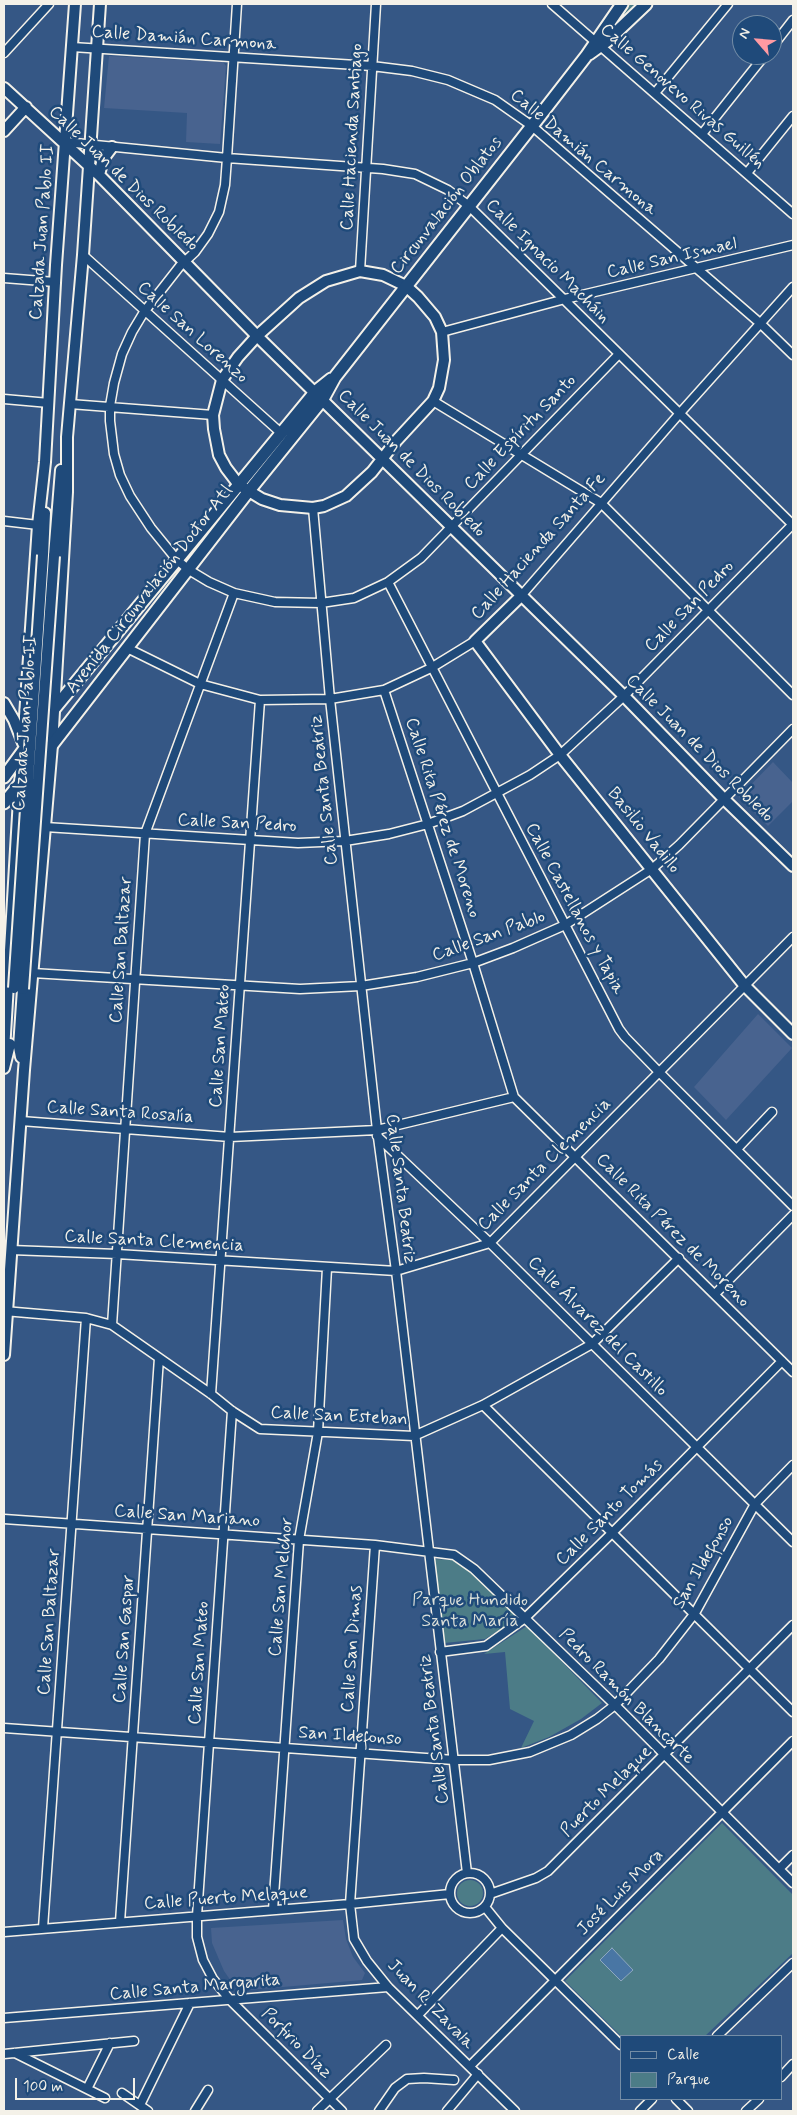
<!DOCTYPE html>
<meta charset="utf-8">
<style>
body{margin:0}
#map{position:relative;width:797px;height:2115px;overflow:hidden;background:#355785;font-family:Mynerve,sans-serif}
canvas{display:block}
.frame{position:absolute;inset:0;border:5px solid #f4f1e8;pointer-events:none}
.legend{position:absolute;left:620px;top:2035px;width:162px;height:65px;box-sizing:border-box;background:#1f4a7a;border:1px solid #748da6;margin:0;padding:6px 9px;list-style:none;font-size:15px;color:#f4f1e8}
.legend li{display:flex;align-items:center;gap:10px;height:25px}
.legend b{width:25px;border:1px solid #748da6}
.north{position:absolute;left:732px;top:15px;width:50px;height:50px;box-sizing:border-box;background:#1f4a7a;border:1px solid #748da6;border-radius:50%;rotate:297deg;font-size:14px;font-weight:700;line-height:20px;text-align:center;color:#f4f1e8}
.north::after{content:'';display:block;margin:auto;width:18px;height:22px;background:#ff9aa2;clip-path:polygon(50% 0,100% 100%,50% 72%,0 100%)}
.scale{position:absolute;left:15px;top:2078px;width:120px;height:22px;box-sizing:border-box;border:2px solid #f4f1e8;border-top:0;padding-left:6px;font-size:15px;line-height:18px;white-space:nowrap;color:#f4f1e8;-webkit-text-stroke:4px #1f4a7a;paint-order:stroke}
</style>
<div id="map">
<canvas width="797" height="2115"></canvas>
<div class="frame"></div>
<ul class="legend">
<li><b style="height:6px;background:#1f4a7a"></b>Calle</li>
<li><b style="height:14px;background:#4c7c87"></b>Parque</li>
</ul>
<div class="north">N</div>
<div class="scale">100 m</div>
</div>
<script>
const c = document.querySelector('canvas').getContext('2d');
c.lineJoin = 'round';
function fill(path, color) { c.fillStyle = color; c.fill(path, 'evenodd'); }
const poly = rows => new Path2D(rows.map(r => 'M' + r).join(''));
function strokePath(path, color, width, dash) { c.strokeStyle = color; c.lineWidth = width; c.lineCap = dash ? 'butt' : 'round'; c.setLineDash(dash || []); c.stroke(path); }
function label(font, color, halo, rows, align = 'center') {
  c.font = font + ' Mynerve,sans-serif'; c.lineWidth = 5; c.setLineDash([]); c.textBaseline = 'middle'; c.strokeStyle = halo; c.fillStyle = color; for (const [text, x, y, turn = 0] of rows) {
    c.save(); c.translate(x, y); c.rotate((+turn || 0) * Math.PI / 180); c.textAlign = isNaN(turn) ? turn : align; if (halo) c.strokeText(text, 0, 0); c.fillText(text, 0, 0); c.restore();
  }
}
fill(poly([
 [109,56,223,62,226,66,220,144,186,142,187,113,104,108],
 [773,762,793,783,793,801,768,826,739,797],
 [758,1014,792,1048,726,1120,694,1087],
 [343,1920,346,1939,353,1957,365,1973,362,1980,238,1991,224,1971,212,1943,211,1928]
]), '#48638f');
fill(poly([
 [625,4,638,4,610,37,604,33],
 [434,1559,454,1560,469,1570,518,1618,485,1639,444,1643],
 [527,1626,602,1703,581,1719,549,1737,521,1748,534,1721,510,1709,505,1652,484,1654],
 [722,1823,793,1895,793,1953,705,2036,621,2036,565,1981],
 '457 1893a13 13 0 1 1 26 0a13 13 0 1 1-26 0Z'
]), '#4c7c87');
const water = poly([
 [612,1948,633,1970,621,1981,600,1960,612,1948]
]);
fill(water, '#4976a4');
strokePath(water, '#8da7bf', 1);
const street = poly([
 [237,4,227,158,225,185,219,212,208,234,195,252,180,266,144,312,132,332,122,354,114,383,110,406,110,421,114,454,120,475,130,496,151,528,177,560,189,570,209,582,234,593,275,602,321,603,354,598,388,582,421,558,619,354],
 [552,4,793,214],
 [72,47,372,66,412,71,448,80,495,100,532,126,761,324,793,355],
 [772,47,793,20],
 [4,53,49,4],
 [655,93,728,4],
 [702,134,765,55],
 [65,142,227,158,383,169,415,174,448,190,469,206,793,525],
 [747,173,793,116],
 [83,255,281,433],
 [360,271,376,4],
 [4,278,55,282],
 [442,332,565,299,793,245],
 [4,399,49,403],
 [433,401,601,503,793,695],
 [70,404,213,415],
 [313,508,330,699,377,1130,396,1271,467,1873],
 [4,521,38,525],
 [388,582,619,1029,625,1037,659,1072,793,1206],
 [521,596,680,413,793,287],
 [127,648,200,684,260,700,330,699,384,690,431,668,475,641],
 [384,690,473,963,514,1097,793,1372],
 [45,827,298,843,345,841,389,834,428,824,463,811,530,775,560,755,624,696,793,524],
 [32,973,300,989,361,986,417,977,473,963,513,948,565,925,652,869,679,845,793,729],
 [21,1121,230,1137,377,1130,514,1097],
 [377,1136,490,1243,793,1542],
 [737,1149,772,1112],
 [11,1250,117,1254,396,1271,490,1243,793,937],
 [715,1294,793,1215],
 [4,1311,86,1318,112,1325,211,1394,232,1411,260,1429,414,1436,483,1405,592,1344,679,1258],
 [112,1325,145,834,234,593],
 [211,1394,260,700],
 [483,1405,793,1712],
 [232,1411,197,1916,197,1937,203,1960,213,1979,230,2000,342,2111],
 [4,1519,375,1545,454,1555,474,1569,615,1705,793,1883],
 [375,1545,350,1904,354,1939,367,1961,388,1987,515,2111],
 [440,1652,486,1646,525,1618,612,1533,782,1361],
 [4,1728,454,1760,489,1760,530,1752,571,1735,597,1719,615,1705,659,1659,695,1613,755,1504,793,1465],
 [779,1869,793,1855],
 '450 1893a20 20 0 1 1 40 0a20 20 0 1 1-40 0Z',
 [490,1894,536,1878,548,1871,793,1625],
 [485,1907,502,1928,621,2045],
 [273,1910,299,1540,318,1432,327,1268],
 [120,1922,159,1358],
 [43,1928,86,1318],
 [4,1932,350,1904,450,1894],
 [418,2015,502,1928],
 [4,2018,388,1987],
 [717,2036,793,1963],
 [15,2053,105,2098],
 [4,2054,134,2041],
 [470,2066,793,1741],
 [781,2077,793,2064],
 [87,2089,110,2043],
 [122,2093,148,2111],
 [676,2099,688,2111],
 [140,2105,190,2003],
 [195,2111,208,2090],
 [317,2111,386,2045],
 [379,2111,395,2088,407,2079,424,2078,454,2080],
 [447,2111,478,2074],
 [640,2111,652,2099],
 [746,2111,759,2099]
]);
const secondary = poly([
 [4,88,99,175,257,336,624,696,724,799,793,866],
 [4,131,26,107],
 [99,175,103,159,112,147],
 [360,271,383,275,406,286,418,297,435,317,442,332,444,360,439,388,433,401,397,440,372,472,346,496,324,506,313,508,280,505,262,499,239,485,226,468,219,455,214,429,213,415,222,380,238,357,257,336,299,298,326,281,360,271],
 [43,555,45,513],
 [54,556,61,470],
 [521,596,475,641,560,755,745,986,793,1034],
 [4,703,14,720,23,743],
 [4,1051,20,782,25,748,25,716,38,525,45,462,56,265,75,4],
 [21,1057,19,1047,23,989],
 [4,1068,10,1044],
 [4,1355,24,1070,52,745,67,492,67,437,83,255,100,4]
]);
const primary = poly([
 [589,54,607,41,646,4],
 [4,777,54,709,316,391,331,379],
 [4,803,52,745,248,492,323,399,335,377,532,126,587,55,622,4]
]);
strokePath(street, '#f4f1e8', 11);
strokePath(secondary, '#f4f1e8', 14);
strokePath(primary, '#f4f1e8', 15);
strokePath(street, '#1f4a7a', 8);
strokePath(secondary, '#1f4a7a', 10);
strokePath(primary, '#1f4a7a', 11);
const secondaryBridge = poly([
 [14,988,43,555],
 [23,989,54,556]
]);
strokePath(secondaryBridge, '#f4f1e8', 14, []);
strokePath(secondaryBridge, '#1f4a7a', 10);
label('18px', '#f4f1e8', '#1f4a7a', [
 ["Calle Damián Carmona",184,39,4],
 ["Calle Genovevo Rivas Guillén",682,97,41],
 ["Calle Hacienda Santiago",353,137,-87],
 ["Calle Damián Carmona",583,153,40],
 ["Calle Juan de Dios Robledo",123,179,44],
 ["Circunvalación Oblatos",447,206,-52],
 ["Calzada Juan Pablo II",43,232,-86],
 ["Calle San Ismael",672,259,-13],
 ["Calle Ignacio Macháin",547,262,45],
 ["Calle San Lorenzo",192,333,42],
 ["Calle Espíritu Santo",521,433,-46],
 ["Calle Juan de Dios Robledo",411,464,45],
 ["Calle Hacienda Santa Fe",539,547,-48],
 ["Avenida Circunvalación Doctor Atl",150,590,-52],
 ["Calle San Pedro",690,607,-46],
 ["Calzada Juan Pablo II",26,723,-86],
 ["Calle Juan de Dios Robledo",699,749,45],
 ["Calle Santa Beatriz",325,790,-96],
 ["Calle Rita Pérez de Moreno",442,818,72],
 ["Calle San Pedro",237,824,3],
 ["Basilio Vadillo",643,831,51],
 ["Calle Castellanos y Tapia",574,909,62],
 ["Calle San Pablo",489,937,-20],
 ["Calle San Baltazar",122,950,-86],
 ["Calle San Mateo",221,1046,-86],
 ["Calle Santa Rosalía",120,1113,4],
 ["Calle Santa Clemencia",545,1165,-45],
 ["Calle Santa Beatriz",400,1189,83],
 ["Calle Rita Pérez de Moreno",672,1231,45],
 ["Calle Santa Clemencia",154,1242,3],
 ["Calle Álvarez del Castillo",597,1327,45],
 ["Calle San Esteban",339,1417,3],
 ["Calle Santo Tomás",610,1513,-45],
 ["Calle San Mariano",187,1517,4],
 ["San Ildefonso",704,1563,-60],
 ["Calle San Melchor",282,1587,-85],
 ["Calle San Baltazar",50,1622,-86],
 ["Calle San Gaspar",125,1639,-86],
 ["Calle San Dimas",353,1649,-86],
 ["Calle San Mateo",200,1663,-86],
 ["Pedro Ramón Blancarte",626,1697,45],
 ["Calle Santa Beatriz",435,1729,-97],
 ["San Ildefonso",350,1737,4],
 ["Puerto Melaque",607,1792,-45],
 ["José Luis Mora",621,1893,-45],
 ["Calle Puerto Melaque",226,1899,-4],
 ["Calle Santa Margarita",195,1988,-5],
 ["Juan R. Zavala",430,2005,46],
 ["Porfirio Díaz",296,2044,45]
]);
label('18px', '#dbdfd9', '#1f4a7a', [
 ["Parque Hundido",470,1601],
 ["Santa María",470,1622]
]);
</script>
